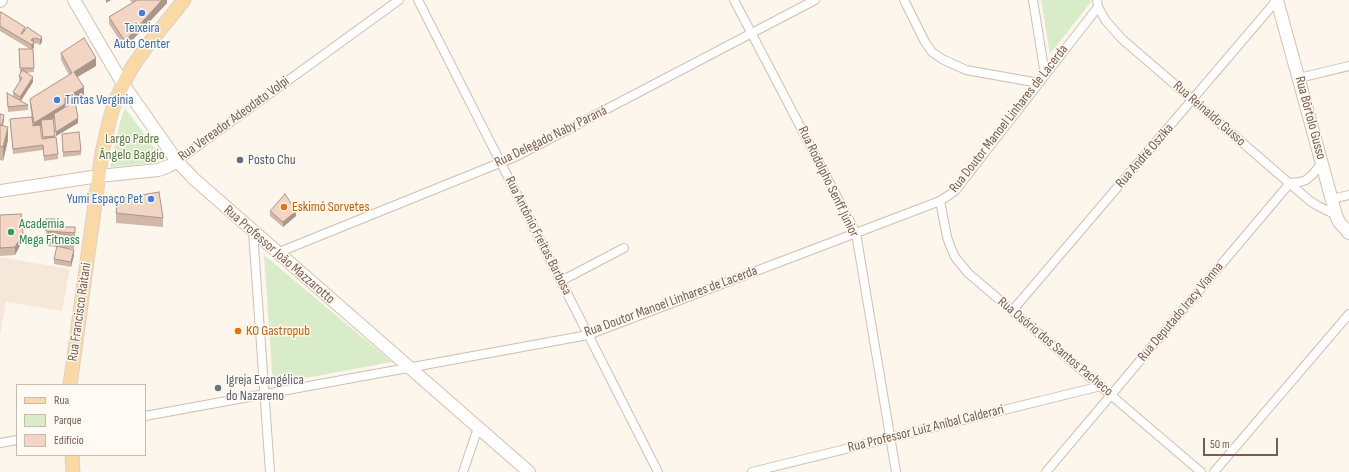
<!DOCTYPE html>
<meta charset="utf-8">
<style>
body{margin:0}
#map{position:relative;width:1349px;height:472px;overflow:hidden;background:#fdf6ec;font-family:"Sofia Sans Condensed",sans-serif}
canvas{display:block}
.legend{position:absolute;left:16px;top:384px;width:130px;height:72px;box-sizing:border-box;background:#fffaf3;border:1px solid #cabbb1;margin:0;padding:5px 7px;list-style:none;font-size:12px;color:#7a5c4d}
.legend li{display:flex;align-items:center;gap:8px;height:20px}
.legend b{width:20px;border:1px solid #cabbb1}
.scale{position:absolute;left:1203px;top:438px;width:75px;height:18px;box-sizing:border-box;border:2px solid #7a5c4d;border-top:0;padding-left:5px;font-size:12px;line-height:14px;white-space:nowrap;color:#7a5c4d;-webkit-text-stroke:3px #fffaf3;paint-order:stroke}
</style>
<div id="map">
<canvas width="1349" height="472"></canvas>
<ul class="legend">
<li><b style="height:5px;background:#fbd9a5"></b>Rua</li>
<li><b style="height:11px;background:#d8ecc9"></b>Parque</li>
<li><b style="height:11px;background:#f3d5c3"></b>Edifício</li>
</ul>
<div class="scale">50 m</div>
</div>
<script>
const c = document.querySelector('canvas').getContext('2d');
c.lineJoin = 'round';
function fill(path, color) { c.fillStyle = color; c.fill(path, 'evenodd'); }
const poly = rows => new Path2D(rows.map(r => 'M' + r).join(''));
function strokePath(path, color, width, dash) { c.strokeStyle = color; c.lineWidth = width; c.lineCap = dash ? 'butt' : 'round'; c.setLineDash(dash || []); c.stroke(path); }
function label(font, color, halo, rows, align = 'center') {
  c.font = font + ' "Sofia Sans Condensed",sans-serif'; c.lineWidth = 3; c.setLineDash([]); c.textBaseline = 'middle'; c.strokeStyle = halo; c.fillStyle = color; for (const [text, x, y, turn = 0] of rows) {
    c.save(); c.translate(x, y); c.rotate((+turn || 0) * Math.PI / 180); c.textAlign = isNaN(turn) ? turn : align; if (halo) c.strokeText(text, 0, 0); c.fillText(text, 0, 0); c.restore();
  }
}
fill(poly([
 [0,257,70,269,62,311,6,302,0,336]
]), '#f5e8da');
fill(poly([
 [1041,0,1090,0,1091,2,1050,54],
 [125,108,161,157,153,163,110,167,120,122],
 [264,255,392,362,273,384]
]), '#d8ecc9');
const street = poly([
 [418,0,658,472],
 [734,0,856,233,896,472],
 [904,0,925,42,932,52,942,59,966,70,1039,83],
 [1033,0,1045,75],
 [1097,0,1098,7,1106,21,1122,39,1310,201,1318,206,1336,215],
 [1299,78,1349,66],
 [177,161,399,0],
 [1332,199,1349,195],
 [940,201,947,237,951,248,955,257,968,273,1201,472],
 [253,232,270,472],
 [277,253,517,156,815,0],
 [561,281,624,248],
 [1012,311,1277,0],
 [145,416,588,335,940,201,955,191,1098,7],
 [0,443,17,440],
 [463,472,478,428],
 [752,472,1101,386],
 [1046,472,1290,183,1300,182,1306,180,1312,175,1322,163],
 [1214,472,1349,314]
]);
const secondary = poly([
 [74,0,123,84,177,161,194,179,529,472],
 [1277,0,1336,215,1339,222,1349,233],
 [0,1,1,0],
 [0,191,99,176,158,170,169,166,177,161]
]);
const primary = poly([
 [70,385,102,153,110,118,116,99,131,69,147,46,184,0],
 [72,455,73,472]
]);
strokePath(street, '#d1beb0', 10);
strokePath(secondary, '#d6c0b0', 14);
strokePath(primary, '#dad1cd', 15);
strokePath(street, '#fff', 8);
strokePath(secondary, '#fff', 12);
strokePath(primary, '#fbd9a5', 13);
fill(poly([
 [130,0,167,0,167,3,125,48,109,24,109,17,132,3],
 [0,13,25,29,42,42,40,45,36,43,35,44,34,43,34,47,33,49,34,72,26,73,33,82,21,101,28,105,28,110,8,112,7,93,13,97,13,92,20,81,19,81,19,76,20,73,19,49,30,49,0,31],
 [61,53,96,66,77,77,84,95,65,105,65,107,78,123,56,136,54,118,53,119,55,137,58,154,58,159,44,161,43,150,13,154,10,119,33,126,30,106,30,99,69,75,61,60],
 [40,126,41,126,43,138,42,139],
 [0,114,4,120,3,126,8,140,3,161,0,160],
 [62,134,81,151,81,155,63,157],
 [270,211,296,216,283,227,270,216],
 [116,213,163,218,163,227,116,223],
 [0,215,23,240,15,255,0,256],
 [46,219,55,222,59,227,75,227,75,238,74,249,68,248,74,255,71,267,54,264,54,259,57,247,48,246,48,236,46,236]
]), '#d1b7a8');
fill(poly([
 [106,0,111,0,106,3],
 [162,0,167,0,167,3,125,48,125,41],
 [42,37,42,42,40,45,40,40],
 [33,38,34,47,32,50,31,40],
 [96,58,96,66,74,79,74,72],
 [33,77,33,82,20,102,20,97],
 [84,87,84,95,65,105,65,112,54,114,54,118,42,125,41,120,41,126,34,130,34,123,65,98],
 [4,115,4,120,0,136,0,131],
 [78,118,78,123,56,136,56,132],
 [8,127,8,140,3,161,3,147],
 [296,211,296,216,283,227,283,222],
 [23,233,23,240,15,255,15,247],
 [74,250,74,255,71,267,71,262]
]), '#aa9588');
const building = poly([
 [137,0,162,0,125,41,109,17,137,0],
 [1,12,25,27,21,34,22,34,27,27,42,37,40,40,36,38,35,39,33,38,31,40,34,42,32,45,0,26,0,13,1,12],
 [84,38,96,58,74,72,84,87,65,98,65,104,34,123,30,99,72,73,61,53,84,38],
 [19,49,33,49,34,68,20,68,19,49],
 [22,70,33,77,20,97,13,92,22,78,19,76,22,70],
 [7,93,28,105,8,107,7,93],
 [75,101,78,118,56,132,54,114,75,101],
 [0,114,4,115,2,125,0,125,0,114],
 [32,117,33,126,40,125,42,139,56,137,58,154,44,156,43,145,13,149,10,119,32,117],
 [53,119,55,136,43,137,41,120,53,119],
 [0,125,8,127,3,147,0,146,0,125],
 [79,132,81,151,63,152,62,134,79,132],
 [159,192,163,218,116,213,118,199,159,192],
 [285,194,296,211,283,222,270,211,285,194],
 [21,214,23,233,15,247,0,248,0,215,21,214],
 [46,219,55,219,55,222,59,222,59,227,75,227,75,233,46,231,46,219],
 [49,232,75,236,74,244,48,241,49,232],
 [57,246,74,250,71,262,54,259,57,246]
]);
fill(building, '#f3d5c3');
strokePath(building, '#aa9588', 1);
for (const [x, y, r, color] of [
 [142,13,4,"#3f7fe0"],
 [57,100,4,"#3f7fe0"],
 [240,160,4,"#5c6f8a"],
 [151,199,4,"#3f7fe0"],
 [284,207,4,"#e8710a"],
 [11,232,4,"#2e9e5b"],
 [238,331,4,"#e8710a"],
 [218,388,4,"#6b7280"]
]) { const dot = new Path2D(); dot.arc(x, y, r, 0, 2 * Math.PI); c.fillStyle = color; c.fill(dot); strokePath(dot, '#fffaf3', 1.5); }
label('14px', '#366cbe', '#fffaf3', [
 ["Teixeira",142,28],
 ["Auto Center",142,44],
 ["Tintas Vergínia",65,100,"left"],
 ["Yumi Espaço Pet",143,199,"right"]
]);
label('14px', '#7a5c4d', '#fffaf3', [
 ["Rua Reinaldo Gusso",1209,114,41],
 ["Rua Bôrtolo Gusso",1310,118,75],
 ["Rua Vereador Adeodato Volpi",234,119,-36],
 ["Rua Doutor Manoel Linhares de Lacerda",1009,119,-52],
 ["Rua Delegado Naby Paraná",551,137,-26],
 ["Rua André Oszika",1145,156,-49],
 ["Rua Rodolpho Senff Júnior",828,182,64],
 ["Rua Antônio Freitas Barbosa",538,236,63],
 ["Rua Professor João Mazzarotto",279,255,41],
 ["Rua Doutor Manoel Linhares de Lacerda",671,302,-20],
 ["Rua Francisco Raitani",80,312,-82],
 ["Rua Deputado Iracy Vianna",1181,312,-50],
 ["Rua Osório dos Santos Pacheco",1055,347,40],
 ["Rua Professor Luiz Aníbal Calderari",926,429,-14]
]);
label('14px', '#537a41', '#fffaf3', [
 ["Largo Padre",132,139],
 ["Ângelo Baggio",132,155]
]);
label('14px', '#4e5e75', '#fffaf3', [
 ["Posto Chu",248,160]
], 'left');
label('14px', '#c56008', '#fffaf3', [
 ["Eskimó Sorvetes",292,207],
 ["KO Gastropub",246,331]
], 'left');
label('14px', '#27864d', '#fffaf3', [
 ["Academia",19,224],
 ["Mega Fitness",19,240]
], 'left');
label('14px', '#5b616d', '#fffaf3', [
 ["Igreja Evangélica",226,380],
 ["do Nazareno",226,396]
], 'left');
</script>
